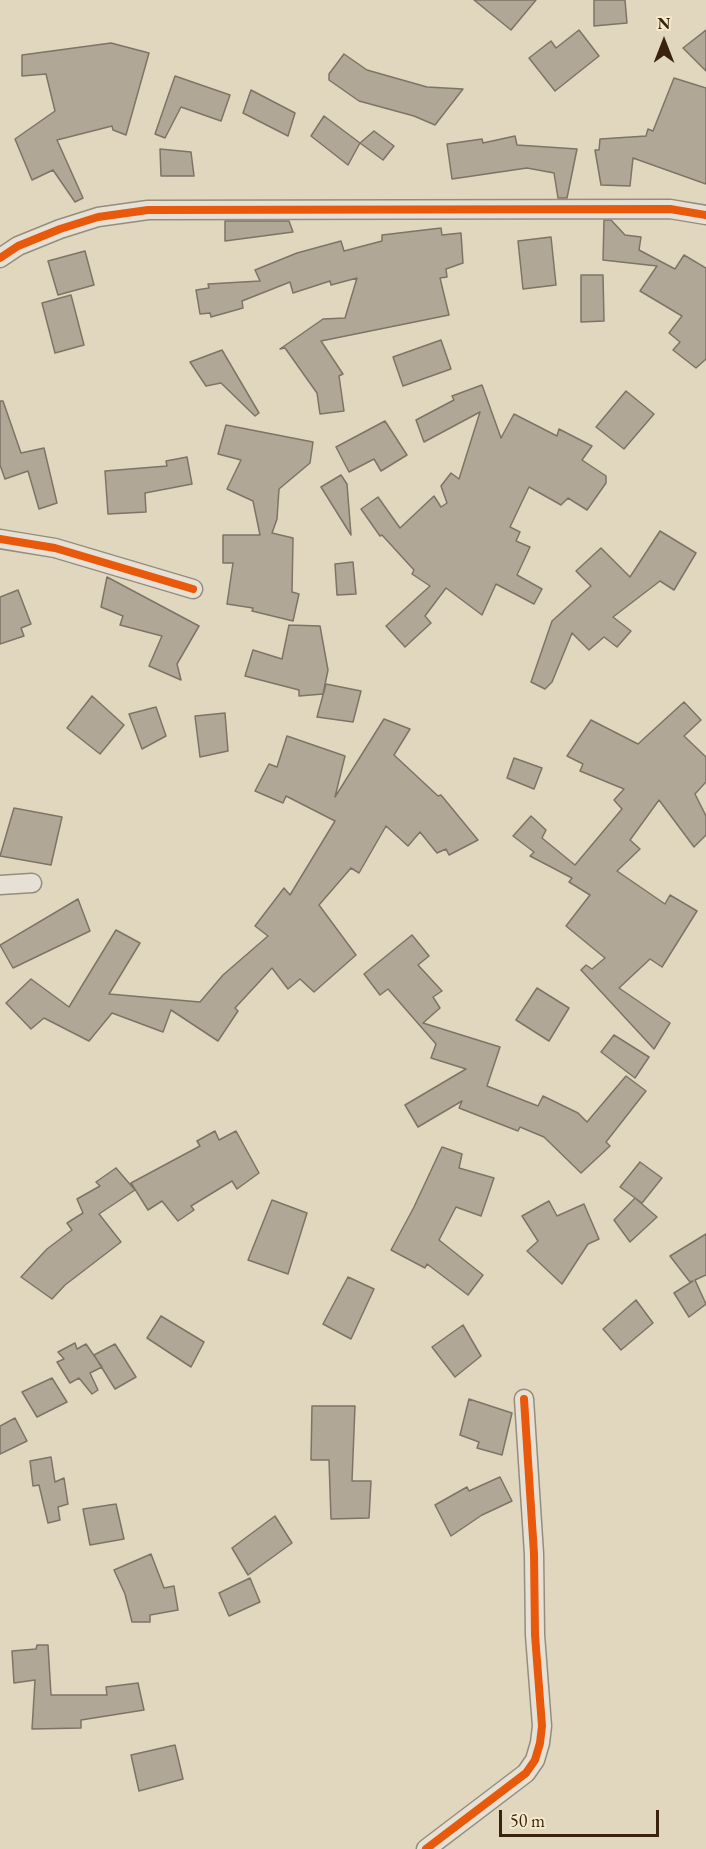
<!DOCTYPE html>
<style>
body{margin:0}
#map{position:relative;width:706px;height:1849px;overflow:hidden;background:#e1d7bf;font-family:"EB Garamond",serif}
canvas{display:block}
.north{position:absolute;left:634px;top:12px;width:60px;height:60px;-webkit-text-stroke:4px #f5e9cc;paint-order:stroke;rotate:0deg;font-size:16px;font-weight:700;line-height:24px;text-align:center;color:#39230e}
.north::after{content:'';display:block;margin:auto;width:21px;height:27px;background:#39230e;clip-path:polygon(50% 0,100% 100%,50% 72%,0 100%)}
.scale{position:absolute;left:499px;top:1810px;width:160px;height:27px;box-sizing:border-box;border:3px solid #39230e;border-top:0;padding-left:8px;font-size:18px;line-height:21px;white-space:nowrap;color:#39230e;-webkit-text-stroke:4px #f5e9cc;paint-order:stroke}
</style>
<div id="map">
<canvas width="706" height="1849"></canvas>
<div class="north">N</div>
<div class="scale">50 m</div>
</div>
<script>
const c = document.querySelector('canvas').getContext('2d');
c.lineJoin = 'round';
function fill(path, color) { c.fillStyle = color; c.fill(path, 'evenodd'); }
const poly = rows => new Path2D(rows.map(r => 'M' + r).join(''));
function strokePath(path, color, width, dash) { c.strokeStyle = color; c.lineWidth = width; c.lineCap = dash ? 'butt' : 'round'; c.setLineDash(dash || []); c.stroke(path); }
const building = poly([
 [474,0,536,0,511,30,474,0],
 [594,0,625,0,627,23,594,26,594,0],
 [579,30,599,56,555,91,529,58,551,41,556,48,579,30],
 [706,30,706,71,683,48,706,30],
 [111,43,149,53,126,135,113,130,112,126,57,140,83,198,75,202,53,170,32,180,15,139,55,111,46,74,22,76,22,55,111,43],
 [344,54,367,70,427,87,463,89,435,125,414,116,359,101,329,80,329,74,344,54],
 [175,76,230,95,221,121,181,107,165,138,155,134,175,76],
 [674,78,706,88,706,184,633,158,630,186,601,185,595,150,599,150,600,139,646,136,648,129,653,131,674,78],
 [251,90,295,113,288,136,243,113,251,90],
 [324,116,360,143,348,165,311,136,324,116],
 [374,131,394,146,383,160,360,143,374,131],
 [515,136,517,145,577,149,567,198,558,198,554,173,527,168,452,179,447,144,482,139,483,143,515,136],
 [160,149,191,152,194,176,161,176,160,149],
 [604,220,611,220,625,235,641,237,639,250,675,269,684,255,706,268,706,359,696,368,673,350,680,342,669,333,682,316,640,291,657,266,603,260,604,220],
 [225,221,289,221,293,232,225,241,225,221],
 [441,228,442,235,461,233,463,263,446,269,447,277,440,278,449,315,321,341,343,374,339,376,344,411,320,414,317,393,285,348,280,349,323,319,345,318,357,278,331,285,330,281,293,293,290,282,242,301,243,308,211,317,210,313,200,314,196,290,209,288,208,284,260,281,255,270,297,253,341,241,344,251,382,241,382,235,441,228],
 [551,237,556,285,523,289,518,241,551,237],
 [85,251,94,285,58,295,48,261,85,251],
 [581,275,603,275,604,321,581,322,581,275],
 [71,295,84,345,55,353,42,303,71,295],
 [441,340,451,369,403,386,393,357,441,340],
 [222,350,259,413,255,416,221,383,206,386,190,362,222,350],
 [482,385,501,438,514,414,557,436,559,429,592,446,582,460,606,476,606,483,587,510,568,498,561,505,529,487,510,527,520,532,516,541,530,547,517,575,542,589,534,604,496,584,482,615,446,588,425,616,431,623,405,647,386,626,430,586,412,574,414,570,382,535,380,536,361,509,378,497,400,528,434,496,441,507,447,503,441,486,451,473,459,479,480,412,424,442,416,420,454,400,452,396,482,385],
 [626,391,654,414,624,449,596,427,626,391],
 [0,401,3,401,21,453,44,448,57,503,39,509,28,471,5,479,0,465,0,401],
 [385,421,407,455,381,471,374,459,349,472,336,447,385,421],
 [226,425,313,442,310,463,279,489,277,519,272,533,293,538,292,592,299,594,293,621,252,611,253,608,227,604,233,563,223,563,223,535,260,535,253,501,227,489,241,460,218,454,226,425],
 [187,457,192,484,145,493,146,512,108,514,105,471,167,466,166,461,187,457],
 [341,475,347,484,351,535,321,487,341,475],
 [660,531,696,553,674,590,660,581,613,617,631,631,617,647,604,637,589,650,572,633,552,682,545,689,531,682,552,621,591,586,576,571,601,548,630,577,660,531],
 [353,562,356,594,337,595,335,564,353,562],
 [107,577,199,626,177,664,181,680,149,666,162,636,120,625,123,616,101,607,107,577],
 [18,590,31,624,21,628,24,636,0,644,0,597,18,590],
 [289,625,320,626,328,670,323,694,299,696,299,690,245,676,253,650,282,659,289,625],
 [326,684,361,691,353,722,317,717,326,684],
 [92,696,124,725,100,754,67,728,92,696],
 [684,702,701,720,684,736,706,757,706,782,695,794,706,816,706,835,694,847,659,800,630,840,640,849,617,871,665,904,670,895,697,911,662,967,650,959,619,988,670,1023,654,1049,581,970,586,965,592,969,605,958,566,926,590,895,569,882,572,878,530,856,534,852,513,836,531,816,546,830,542,838,575,865,622,809,614,800,624,789,580,771,583,764,567,756,591,720,638,744,684,702],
 [156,707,166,736,142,749,129,714,156,707],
 [225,713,228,751,200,757,195,716,225,713],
 [384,719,410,729,394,755,438,796,441,795,478,840,449,855,446,849,437,853,420,832,408,846,386,826,359,873,351,868,319,905,356,955,314,992,300,979,288,989,272,968,235,1008,238,1011,218,1041,171,1010,163,1032,112,1013,89,1041,44,1018,31,1029,6,1003,31,979,69,1007,116,930,140,943,109,994,200,1002,223,975,268,936,255,926,284,888,290,895,335,821,286,796,283,803,255,791,269,764,277,767,287,736,345,756,335,797,384,719],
 [514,758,542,768,534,789,507,778,514,758],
 [14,808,62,817,51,865,0,856,14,808],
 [78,899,90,931,13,968,0,945,78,899],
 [412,935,429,956,418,965,442,991,433,997,440,1008,423,1023,500,1047,487,1086,538,1106,543,1096,578,1113,587,1122,626,1076,646,1091,606,1142,610,1146,581,1173,544,1137,520,1127,518,1131,459,1108,462,1101,418,1127,405,1105,466,1069,431,1058,436,1044,388,989,380,995,364,974,412,935],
 [537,988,569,1008,549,1041,516,1020,537,988],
 [614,1035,649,1057,635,1078,601,1052,614,1035],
 [215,1131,219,1140,236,1131,259,1173,237,1189,232,1181,191,1206,194,1210,178,1221,162,1201,148,1210,131,1183,200,1146,197,1141,215,1131],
 [442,1147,462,1154,459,1168,494,1178,481,1216,456,1207,439,1240,483,1275,468,1295,427,1264,425,1268,391,1250,414,1207,442,1147],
 [640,1162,662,1178,642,1203,620,1187,640,1162],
 [116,1168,135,1190,99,1214,121,1242,65,1285,52,1299,21,1277,47,1249,72,1230,67,1223,83,1213,77,1199,100,1186,96,1182,116,1168],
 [635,1198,657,1217,630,1242,614,1220,635,1198],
 [272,1200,307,1213,288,1274,248,1260,272,1200],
 [549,1201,557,1216,584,1204,599,1239,588,1244,562,1284,527,1251,538,1241,522,1216,549,1201],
 [706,1234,706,1275,695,1280,706,1304,689,1317,674,1293,693,1281,690,1282,670,1256,706,1234],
 [348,1277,374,1289,351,1339,323,1324,348,1277],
 [636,1300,653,1323,621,1350,603,1329,636,1300],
 [161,1316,204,1342,191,1367,147,1338,161,1316],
 [463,1325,481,1356,455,1377,432,1347,463,1325],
 [75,1343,77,1349,86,1344,102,1367,90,1373,98,1390,92,1394,79,1378,70,1383,57,1362,64,1359,58,1352,75,1343],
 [115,1344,136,1377,115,1389,94,1355,115,1344],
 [52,1378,67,1402,37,1417,22,1392,52,1378],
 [469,1399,512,1413,502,1455,477,1448,479,1442,460,1435,469,1399],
 [312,1406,355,1406,352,1481,371,1481,369,1518,331,1519,329,1460,311,1460,312,1406],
 [15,1418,27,1441,0,1454,0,1426,15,1418],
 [51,1457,55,1482,64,1478,68,1504,58,1507,60,1520,48,1523,39,1485,33,1486,30,1461,51,1457],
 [500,1477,512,1501,482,1515,451,1536,435,1505,467,1487,469,1491,500,1477],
 [116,1504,124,1539,90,1545,83,1509,116,1504],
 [275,1516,292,1543,248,1575,232,1548,275,1516],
 [151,1554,164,1588,174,1586,178,1610,150,1615,150,1622,132,1622,125,1594,114,1570,151,1554],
 [250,1578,260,1602,229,1616,219,1593,250,1578],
 [37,1645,48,1645,51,1695,107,1695,106,1687,138,1683,144,1710,81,1720,81,1728,32,1729,35,1680,14,1683,12,1651,36,1649,37,1645],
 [175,1745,183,1779,139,1791,131,1755,175,1745]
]);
fill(building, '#b0a796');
strokePath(building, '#7d7465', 1.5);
const minor = poly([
 [0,258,18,246,60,229,98,217,148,210,670,209,706,215],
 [0,539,55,548,193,589],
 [0,885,32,883],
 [426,1849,526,1773,535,1760,540,1743,542,1726,535,1635,534,1554,524,1399]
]);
strokePath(minor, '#958d7c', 21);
strokePath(minor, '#e7e1d5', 18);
strokePath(poly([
 [0,258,18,246,60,229,98,217,148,210,670,209,706,215],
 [0,539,55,548,193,589],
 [426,1849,526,1773,535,1760,540,1743,542,1726,535,1635,534,1554,524,1399]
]), '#e8590c', 8);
</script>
